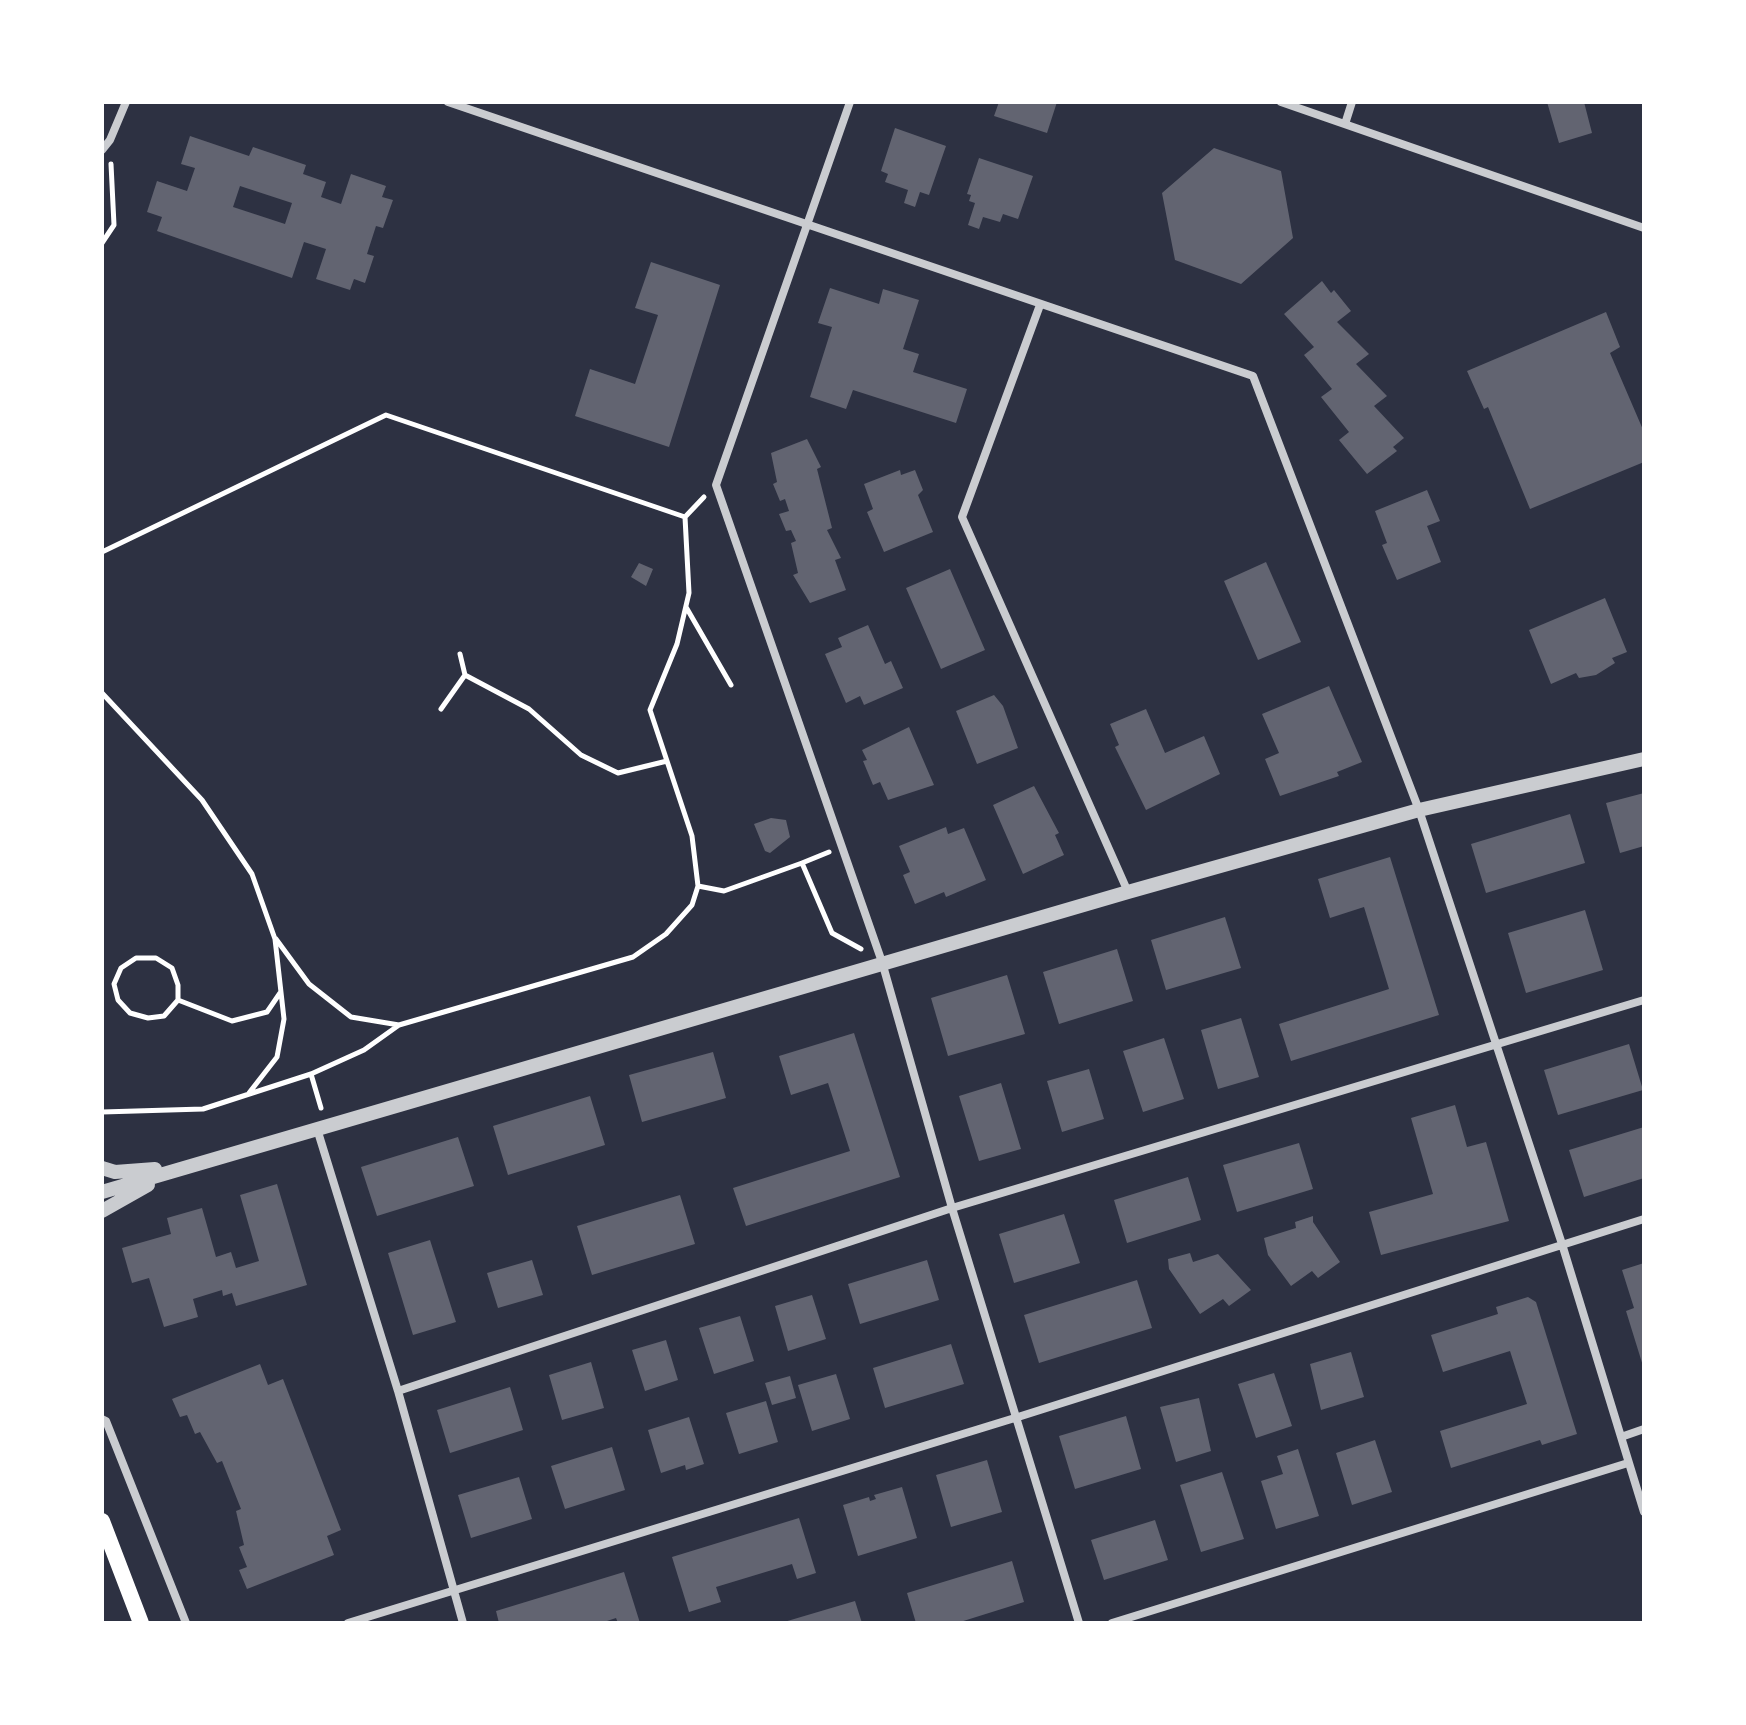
<!DOCTYPE html>
<style>
body{margin:0}
#map{position:relative;width:1746px;height:1725px;overflow:hidden;background:#2d3142;font-family:Poppins,sans-serif}
canvas{display:block}
.frame{position:absolute;inset:0;border:104px solid #fff;pointer-events:none}
</style>
<div id="map">
<canvas width="1746" height="1725"></canvas>
<div class="frame"></div>
</div>
<script>
const c = document.querySelector('canvas').getContext('2d');
c.lineJoin = 'round';
function fill(path, color) { c.fillStyle = color; c.fill(path, 'evenodd'); }
const poly = rows => new Path2D(rows.map(r => 'M' + r).join(''));
function strokePath(path, color, width, dash) { c.strokeStyle = color; c.lineWidth = width; c.lineCap = dash ? 'butt' : 'round'; c.setLineDash(dash || []); c.stroke(path); }
fill(poly([
 [999,102,1057,102,1047,133,994,116],
 [1547,102,1584,102,1592,133,1559,143],
 [895,128,946,146,929,195,920,192,915,207,904,203,908,190,885,182,888,174,881,171],
 [190,136,249,156,253,147,306,165,303,174,326,182,321,197,341,204,351,174,386,186,382,197,393,200,383,228,376,226,367,254,374,256,365,283,354,279,350,290,316,279,326,249,304,242,292,278,157,231,162,217,147,212,157,181,187,191,195,168,181,164],
 [240,186,292,203,285,224,233,207],
 [1214,148,1281,171,1293,238,1241,284,1175,260,1162,193],
 [979,158,1033,176,1018,219,1003,214,1000,222,983,217,979,229,968,225,975,203,969,201,971,195,967,194],
 [651,262,720,285,669,447,575,416,590,369,635,384,658,315,635,308],
 [1322,281,1331,293,1334,290,1351,311,1337,322,1369,354,1356,364,1387,396,1374,406,1404,438,1393,447,1397,451,1367,474,1339,440,1349,432,1321,397,1332,389,1304,355,1314,347,1284,314],
 [830,288,879,304,883,289,919,300,903,349,919,354,913,372,967,389,956,423,853,390,846,409,810,397,832,327,818,323],
 [1606,312,1620,347,1610,353,1644,432,1644,462,1530,509,1488,407,1484,409,1467,371],
 [807,439,821,467,817,469,832,528,827,530,841,558,835,560,846,590,810,603,793,575,798,573,791,543,796,541,791,530,786,531,779,514,789,511,785,499,780,501,773,484,777,482,771,453],
 [900,470,901,475,915,470,923,490,918,495,933,532,884,552,867,512,873,509,864,484],
 [1427,490,1440,521,1427,526,1441,562,1397,580,1382,545,1387,543,1375,511],
 [1266,562,1301,642,1258,660,1224,581],
 [639,563,653,569,646,586,631,577],
 [950,569,985,650,941,669,906,588],
 [1605,598,1627,652,1612,658,1615,663,1596,675,1579,678,1576,673,1551,684,1529,630],
 [868,625,885,664,891,661,903,688,864,705,860,696,846,703,825,654,842,647,838,638],
 [1329,686,1362,762,1337,772,1339,776,1280,796,1265,759,1279,753,1262,714],
 [994,695,1003,706,1018,748,977,764,956,711],
 [1146,709,1165,753,1204,736,1220,774,1146,810,1115,747,1119,745,1110,724],
 [909,727,934,785,888,800,880,782,873,785,863,761,867,760,862,750],
 [1034,786,1059,833,1055,835,1064,855,1023,874,993,805],
 [1644,793,1644,846,1620,853,1606,803],
 [1570,814,1585,863,1486,893,1471,844],
 [771,818,786,820,790,837,770,853,765,851,754,824],
 [946,827,948,834,964,828,986,880,946,897,944,892,915,904,903,875,910,872,899,846],
 [1390,857,1439,1015,1291,1061,1279,1024,1389,989,1364,907,1330,918,1318,879],
 [1585,910,1603,970,1526,993,1508,933],
 [1225,917,1241,968,1166,990,1151,940],
 [1117,949,1133,1001,1059,1024,1043,972],
 [1007,975,1025,1034,948,1056,931,998],
 [1241,1018,1259,1077,1218,1089,1201,1030],
 [854,1033,900,1177,746,1226,733,1188,850,1151,828,1083,791,1095,779,1056],
 [1164,1038,1184,1099,1143,1112,1123,1051],
 [1629,1044,1643,1090,1558,1115,1544,1070],
 [713,1052,726,1098,642,1122,629,1075],
 [1089,1069,1104,1119,1062,1132,1047,1081],
 [1001,1083,1021,1149,979,1161,959,1096],
 [590,1096,605,1145,508,1175,493,1126],
 [1455,1105,1467,1147,1486,1142,1509,1221,1381,1255,1369,1212,1433,1194,1411,1118],
 [1644,1127,1644,1178,1584,1197,1569,1150],
 [458,1137,474,1186,377,1216,361,1167],
 [1299,1143,1313,1189,1237,1212,1223,1165],
 [1188,1177,1201,1220,1127,1243,1114,1200],
 [277,1184,307,1285,236,1306,232,1293,223,1296,222,1290,193,1299,198,1317,164,1327,149,1278,132,1283,122,1248,171,1234,167,1218,202,1208,216,1257,231,1252,236,1268,259,1261,240,1195],
 [680,1195,695,1244,592,1275,577,1226],
 [1064,1214,1080,1263,1014,1283,999,1234],
 [1313,1216,1313,1222,1340,1262,1318,1278,1312,1271,1291,1286,1268,1255,1264,1238,1296,1228,1295,1222],
 [430,1240,456,1322,413,1335,388,1253],
 [1190,1253,1193,1262,1218,1254,1251,1290,1229,1306,1223,1299,1200,1314,1169,1269,1168,1259],
 [532,1260,543,1295,498,1308,487,1273],
 [927,1260,939,1300,860,1324,848,1284],
 [1644,1263,1644,1366,1643,1366,1626,1311,1634,1308,1622,1270],
 [1137,1280,1152,1328,1039,1363,1024,1315],
 [812,1295,826,1339,788,1351,775,1306],
 [1528,1297,1536,1302,1577,1434,1542,1445,1540,1440,1451,1468,1440,1431,1527,1404,1510,1351,1443,1372,1431,1335,1498,1314,1496,1307],
 [740,1316,754,1361,714,1374,699,1328],
 [666,1340,678,1380,645,1391,632,1350],
 [951,1344,964,1384,885,1408,873,1368],
 [1351,1352,1364,1397,1321,1410,1310,1364],
 [591,1362,604,1408,562,1420,549,1375],
 [260,1364,268,1385,283,1379,341,1530,327,1536,334,1555,247,1589,239,1570,247,1567,239,1547,244,1545,236,1511,241,1509,222,1461,217,1463,200,1432,195,1434,187,1415,180,1417,172,1399],
 [1274,1373,1292,1426,1256,1438,1238,1384],
 [836,1374,850,1419,812,1431,798,1385],
 [790,1376,796,1398,772,1405,765,1383],
 [510,1387,523,1430,450,1453,437,1410],
 [1199,1398,1211,1451,1176,1462,1160,1407],
 [766,1401,778,1442,739,1454,726,1413],
 [1126,1416,1141,1469,1075,1489,1059,1436],
 [689,1417,704,1464,686,1470,685,1465,661,1473,648,1430],
 [1375,1440,1392,1492,1352,1505,1336,1453],
 [612,1447,625,1490,565,1509,551,1466],
 [1298,1449,1319,1516,1276,1529,1261,1481,1283,1474,1277,1456],
 [987,1460,1002,1512,951,1527,936,1475],
 [1222,1472,1244,1539,1201,1552,1180,1485],
 [519,1477,532,1519,471,1538,458,1495],
 [902,1487,917,1538,858,1556,843,1505,869,1497,870,1501,876,1499,874,1495],
 [799,1518,816,1573,797,1579,792,1564,716,1587,721,1602,689,1612,672,1557],
 [1155,1520,1168,1560,1104,1580,1091,1540],
 [1012,1561,1024,1602,957,1623,916,1623,907,1593],
 [624,1572,640,1623,618,1623,616,1618,601,1623,499,1623,496,1611],
 [855,1601,862,1623,785,1623,784,1622]
]), '#626471');
strokePath(poly([
 [102,243,114,225,111,164],
 [685,517,689,593,677,644,650,710,692,836,698,886],
 [102,552,386,415,685,517,704,497],
 [686,607,731,685],
 [460,654,465,675],
 [102,693,202,800,252,874,275,939,284,1019,277,1057,249,1093],
 [441,709,465,675,529,709,581,755,618,773,667,761],
 [802,863,829,852],
 [276,939,309,984,351,1017,399,1025],
 [178,1000,164,1016,148,1018,130,1013,118,1000,114,984,121,968,136,958,156,958,172,968,178,985,178,1000,232,1021,267,1012,280,993],
 [311,1074,321,1108],
 [102,1112,203,1109,311,1074,364,1050,399,1025,633,957,666,934,692,905,698,886,724,891,802,863,832,933,861,949]
]), '#fff', 5);
strokePath(poly([
 [448,102,1253,376,1419,810,1562,1244,1644,1512],
 [850,102,716,485,882,962,952,1208,1079,1623],
 [1281,102,1644,228],
 [1345,124,1352,102],
 [102,150,110,140,126,102],
 [1040,305,962,517,1128,892],
 [318,1132,398,1391,463,1623],
 [398,1391,952,1208,1644,1000],
 [102,1419,106,1421,186,1623],
 [1621,1437,1644,1429],
 [348,1623,1018,1417,1644,1219],
 [1112,1623,1628,1463]
]), '#caccd0', 8);
strokePath(poly([
 [102,1168,115,1172,155,1169],
 [102,1192,1128,892,1419,810,1644,759],
 [102,1211,148,1185]
]), '#caccd0', 14);
strokePath(poly([
 [102,1521,141,1623]
]), '#fff', 16);
</script>
